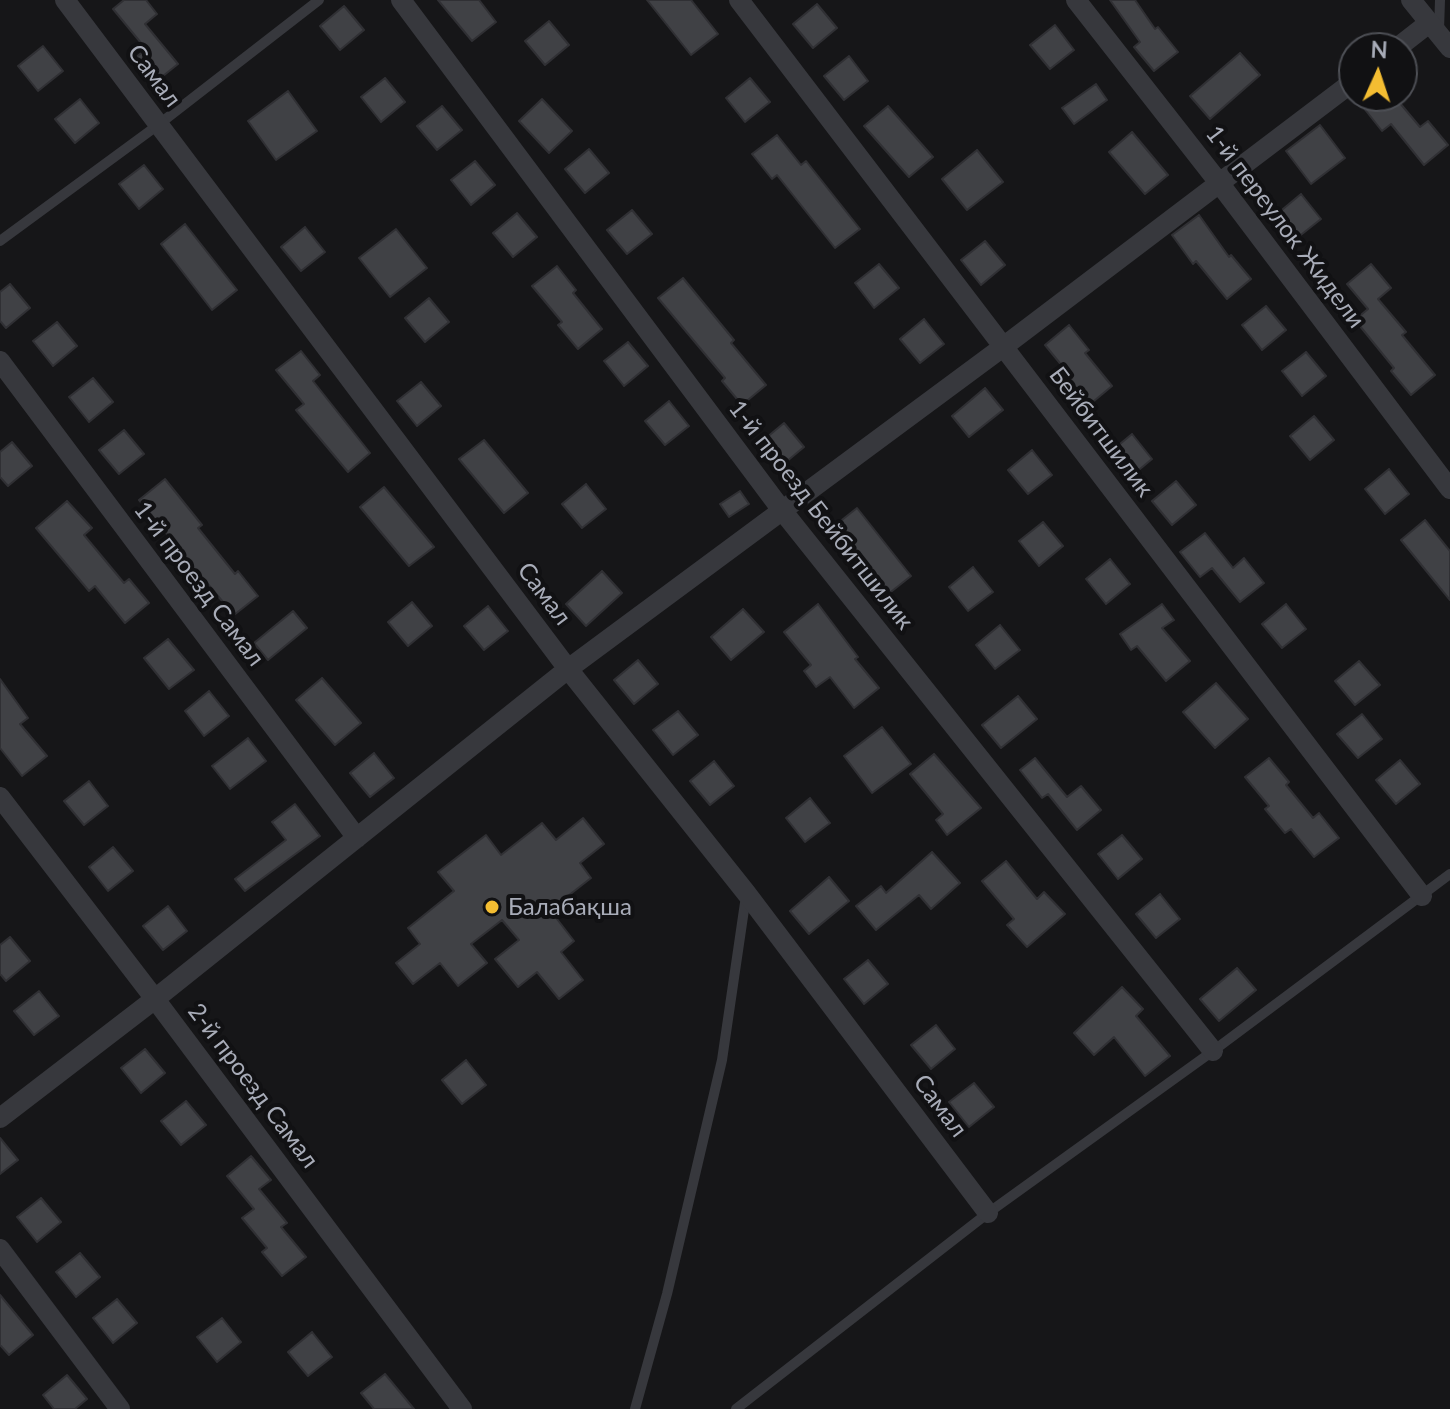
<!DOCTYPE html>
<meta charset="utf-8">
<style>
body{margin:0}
#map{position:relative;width:1450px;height:1409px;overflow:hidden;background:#161618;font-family:Lato,sans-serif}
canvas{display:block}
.north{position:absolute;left:1338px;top:32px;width:80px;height:80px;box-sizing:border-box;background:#111113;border:2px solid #4d4f55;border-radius:50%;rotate:3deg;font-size:22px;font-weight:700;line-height:32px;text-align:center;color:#a8acb8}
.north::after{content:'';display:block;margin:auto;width:28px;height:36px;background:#f4bd32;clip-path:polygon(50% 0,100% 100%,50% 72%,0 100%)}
</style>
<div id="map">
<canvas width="1450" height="1409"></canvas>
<div class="north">N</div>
</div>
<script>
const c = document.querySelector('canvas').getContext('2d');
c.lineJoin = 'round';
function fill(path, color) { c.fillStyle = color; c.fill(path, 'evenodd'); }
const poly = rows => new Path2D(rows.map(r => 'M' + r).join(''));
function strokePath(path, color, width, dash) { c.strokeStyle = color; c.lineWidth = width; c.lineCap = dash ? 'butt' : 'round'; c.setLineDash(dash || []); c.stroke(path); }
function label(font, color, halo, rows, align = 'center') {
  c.font = font + ' Lato,sans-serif'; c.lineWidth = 8; c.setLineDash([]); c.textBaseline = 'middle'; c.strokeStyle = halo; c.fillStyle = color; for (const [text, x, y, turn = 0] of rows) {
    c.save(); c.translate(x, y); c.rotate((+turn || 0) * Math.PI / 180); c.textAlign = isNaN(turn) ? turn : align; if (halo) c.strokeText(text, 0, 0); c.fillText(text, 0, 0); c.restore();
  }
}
const building = poly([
 [124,0,146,0,157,14,145,24,178,64,153,84,134,59,146,49,113,9,124,0],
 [438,0,479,0,496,22,472,41,438,0],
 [647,0,691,0,718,34,691,55,647,0],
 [1110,0,1135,0,1155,29,1158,27,1178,52,1154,71,1134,47,1140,42,1110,0],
 [817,4,837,28,813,48,793,24,817,4],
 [344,6,364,30,340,50,320,26,344,6],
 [549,21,569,45,545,65,525,41,549,21],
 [1055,25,1074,50,1050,69,1030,45,1055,25],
 [43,46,63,71,38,91,18,66,43,46],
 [1240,53,1260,75,1210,119,1190,96,1240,53],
 [849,56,868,81,844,100,824,76,849,56],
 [385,78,405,102,381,122,361,97,385,78],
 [750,78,770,102,745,122,726,98,750,78],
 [1096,84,1107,100,1074,124,1062,108,1096,84],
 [288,91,317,131,276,160,248,121,288,91],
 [1376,96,1394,96,1420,127,1428,121,1448,145,1424,165,1391,124,1382,131,1363,107,1376,96],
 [80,99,99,123,75,143,55,119,80,99],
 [542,99,572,131,549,153,519,121,542,99],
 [442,106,462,130,437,150,417,126,442,106],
 [888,106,933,157,909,177,864,126,888,106],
 [1320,125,1345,158,1311,184,1286,151,1320,125],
 [1132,132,1168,175,1145,194,1109,152,1132,132],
 [777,135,801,165,806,161,860,229,835,248,777,175,772,179,752,154,777,135],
 [589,149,609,173,585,193,565,169,589,149],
 [977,150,1003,182,967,210,942,179,977,150],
 [475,161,495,185,471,205,451,180,475,161],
 [144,165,163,189,139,209,119,184,144,165],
 [1301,194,1321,219,1297,238,1277,214,1301,194],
 [632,210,652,234,627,254,607,230,632,210],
 [517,213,537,237,513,257,493,233,517,213],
 [1199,215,1229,257,1231,255,1251,279,1227,299,1196,261,1193,264,1172,235,1199,215],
 [185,224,237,290,212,310,161,244,185,224],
 [305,227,325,252,301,271,281,247,305,227],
 [396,229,427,268,390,297,359,258,396,229],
 [985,241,1005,265,981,285,961,260,985,241],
 [879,264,899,288,874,308,855,283,879,264],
 [1371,264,1391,288,1378,299,1406,332,1402,335,1435,375,1411,395,1391,371,1394,368,1355,320,1368,309,1347,284,1371,264],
 [557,266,576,290,573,293,602,329,578,349,558,325,562,322,532,286,557,266],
 [683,278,734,340,731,343,766,385,742,405,722,381,725,378,658,298,683,278],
 [10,284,30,308,6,328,0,321,0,292,10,284],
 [429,298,449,322,425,342,405,318,429,298],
 [1266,306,1286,330,1262,350,1242,325,1266,306],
 [924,319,944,344,920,363,900,339,924,319],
 [57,322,77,346,53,366,33,341,57,322],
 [1069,325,1089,350,1085,353,1112,386,1088,406,1068,381,1072,378,1045,345,1069,325],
 [628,342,648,366,624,386,604,361,628,342],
 [301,351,320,375,313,381,370,453,348,472,296,410,304,404,276,370,301,351],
 [1306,352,1326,376,1302,396,1282,371,1306,352],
 [93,378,113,402,89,422,69,397,93,378],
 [421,382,441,406,417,426,397,401,421,382],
 [985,388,1003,410,969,437,952,416,985,388],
 [669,401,689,426,665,445,645,421,669,401],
 [1314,416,1334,440,1310,460,1290,436,1314,416],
 [784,423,804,447,780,467,760,443,784,423],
 [124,430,144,454,119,474,99,450,124,430],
 [1132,434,1152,459,1128,479,1108,454,1132,434],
 [484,440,528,493,504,513,459,459,484,440],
 [12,442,32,466,8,486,0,477,0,452,12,442],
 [1032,450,1052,475,1028,494,1008,470,1032,450],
 [1389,469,1409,494,1385,514,1365,489,1389,469],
 [165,479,202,525,198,528,235,574,238,571,258,596,234,615,201,576,198,578,178,554,181,551,139,500,165,479],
 [1176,481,1196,505,1172,525,1152,501,1176,481],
 [586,484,606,509,582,528,562,504,586,484],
 [384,487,434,547,409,566,360,507,384,487],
 [740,491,749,504,729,517,720,504,740,491],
 [67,501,92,528,84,535,124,583,129,579,149,603,125,623,95,586,89,591,36,528,67,501],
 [857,508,911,576,887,595,833,527,857,508],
 [1425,520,1450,551,1450,600,1401,540,1425,520],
 [1043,522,1063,546,1039,566,1019,541,1043,522],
 [1205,533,1233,568,1244,558,1264,583,1240,602,1212,568,1200,577,1180,552,1205,533],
 [1110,559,1130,584,1106,604,1086,579,1110,559],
 [973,567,993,592,968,611,949,587,973,567],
 [602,571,622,593,586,626,566,604,602,571],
 [412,602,432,626,408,646,388,622,412,602],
 [818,604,858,657,855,659,879,688,854,708,830,677,816,687,804,671,811,665,784,632,818,604],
 [1162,604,1174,620,1162,628,1190,661,1166,681,1137,646,1131,650,1120,634,1162,604],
 [1286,604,1306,629,1282,648,1262,624,1286,604],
 [488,606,508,631,484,650,464,626,488,606],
 [743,609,764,632,731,660,711,637,743,609],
 [293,611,307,628,268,660,254,643,293,611],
 [1000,625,1020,650,995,669,976,645,1000,625],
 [168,639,194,670,169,689,144,658,168,639],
 [638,660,658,684,634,704,614,680,638,660],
 [1359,661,1380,685,1355,705,1335,681,1359,661],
 [322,678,361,723,335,745,296,700,322,678],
 [0,679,28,718,20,724,47,756,22,776,0,748,0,679],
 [1216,683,1248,719,1215,748,1183,712,1216,683],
 [209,691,229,716,204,736,185,711,209,691],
 [1018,696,1037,719,1001,748,982,725,1018,696],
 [678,711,698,735,673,755,653,730,678,711],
 [1362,714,1382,739,1358,758,1337,734,1362,714],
 [882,727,911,764,872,793,844,756,882,727],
 [248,738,266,761,230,789,212,766,248,738],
 [374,753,394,778,370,797,350,773,374,753],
 [934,754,981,808,947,835,936,820,943,814,910,774,934,754],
 [1035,758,1067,797,1081,786,1101,810,1077,830,1048,794,1042,798,1020,770,1035,758],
 [1269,758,1289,782,1286,785,1313,818,1319,813,1339,838,1314,857,1291,829,1285,833,1265,809,1269,806,1245,777,1269,758],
 [1400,760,1420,784,1396,804,1376,780,1400,760],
 [714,761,734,786,710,805,690,781,714,761],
 [89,781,108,806,84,825,64,801,89,781],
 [810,798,830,823,805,842,786,818,810,798],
 [295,804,320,836,245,891,235,879,286,840,272,822,295,804],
 [583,818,604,844,580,863,591,878,550,910,574,941,561,952,583,980,559,999,537,972,518,987,495,959,519,940,502,920,471,944,487,963,458,986,440,963,413,984,396,963,420,944,408,928,454,891,438,872,486,835,501,855,542,823,556,840,583,818],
 [1122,835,1142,859,1118,879,1098,854,1122,835],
 [113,847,133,871,108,891,89,867,113,847],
 [932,852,960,883,931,909,919,895,876,930,856,906,881,886,886,893,932,852],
 [1006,861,1037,899,1044,892,1065,914,1027,947,1007,925,1014,919,982,881,1006,861],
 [829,877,849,901,809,934,790,911,829,877],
 [1160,894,1180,919,1156,938,1136,914,1160,894],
 [168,906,187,931,163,950,143,926,168,906],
 [10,937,30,961,6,981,0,974,0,945,10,937],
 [868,960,888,984,864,1004,844,979,868,960],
 [1237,968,1256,990,1219,1021,1200,999,1237,968],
 [1122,987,1143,1009,1136,1016,1170,1056,1145,1076,1114,1037,1094,1055,1074,1033,1122,987],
 [39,991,59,1016,34,1035,14,1011,39,991],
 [936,1025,955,1049,931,1069,911,1045,936,1025],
 [145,1049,165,1073,141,1093,121,1068,145,1049],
 [466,1060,486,1085,462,1104,442,1080,466,1060],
 [974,1083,994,1107,969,1127,949,1102,974,1083],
 [186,1101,206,1125,181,1145,161,1121,186,1101],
 [0,1138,18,1160,0,1174,0,1138],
 [251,1156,271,1180,259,1189,287,1223,281,1227,306,1257,282,1276,262,1252,267,1248,242,1218,254,1209,227,1176,251,1156],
 [41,1198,61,1222,37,1242,17,1217,41,1198],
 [80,1253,100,1277,76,1297,56,1272,80,1253],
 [0,1295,33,1335,9,1355,0,1345,0,1295],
 [117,1299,137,1323,113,1343,93,1318,117,1299],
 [222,1318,241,1342,217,1362,197,1337,222,1318],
 [312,1332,332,1357,308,1376,288,1352,312,1332],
 [385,1374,414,1409,374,1409,361,1393,385,1374],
 [67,1375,87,1399,75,1409,54,1409,43,1395,67,1375]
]);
fill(building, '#404145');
strokePath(building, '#303034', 2);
strokePath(poly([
 [1439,30,1440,0],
 [0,241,158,125,319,0],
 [635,1409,667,1294,722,1060,746,896],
 [736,1409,988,1213,1213,1051,1450,874]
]), '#37383d', 10);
strokePath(poly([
 [65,0,568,669,747,894,988,1213],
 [401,0,781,509,1213,1051],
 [739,0,1422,896],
 [1076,0,1220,184,1450,489],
 [1411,0,1450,48],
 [1397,48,1429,23],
 [0,361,357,838],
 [0,797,155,999,462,1409],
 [0,1118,155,999,568,669,1003,347,1354,81],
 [0,1249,120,1409]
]), '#37383d', 20);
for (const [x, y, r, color] of [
 [492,907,8,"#f4bd32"]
]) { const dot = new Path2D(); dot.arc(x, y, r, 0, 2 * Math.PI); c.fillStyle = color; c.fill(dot); strokePath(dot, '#111113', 3); }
label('24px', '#a8acb8', '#111113', [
 ["Самал",154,76,53],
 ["1-й переулок Жидели",1285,227,53],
 ["Бейбитшилик",1101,432,53],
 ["1-й проезд Бейбитшилик",821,515,52],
 ["1-й проезд Самал",199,584,53],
 ["Самал",544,594,53],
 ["2-й проезд Самал",253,1086,53],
 ["Самал",940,1106,53]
]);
label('24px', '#a8acb8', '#111113', [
 ["Балабақша",508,907]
], 'left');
</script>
